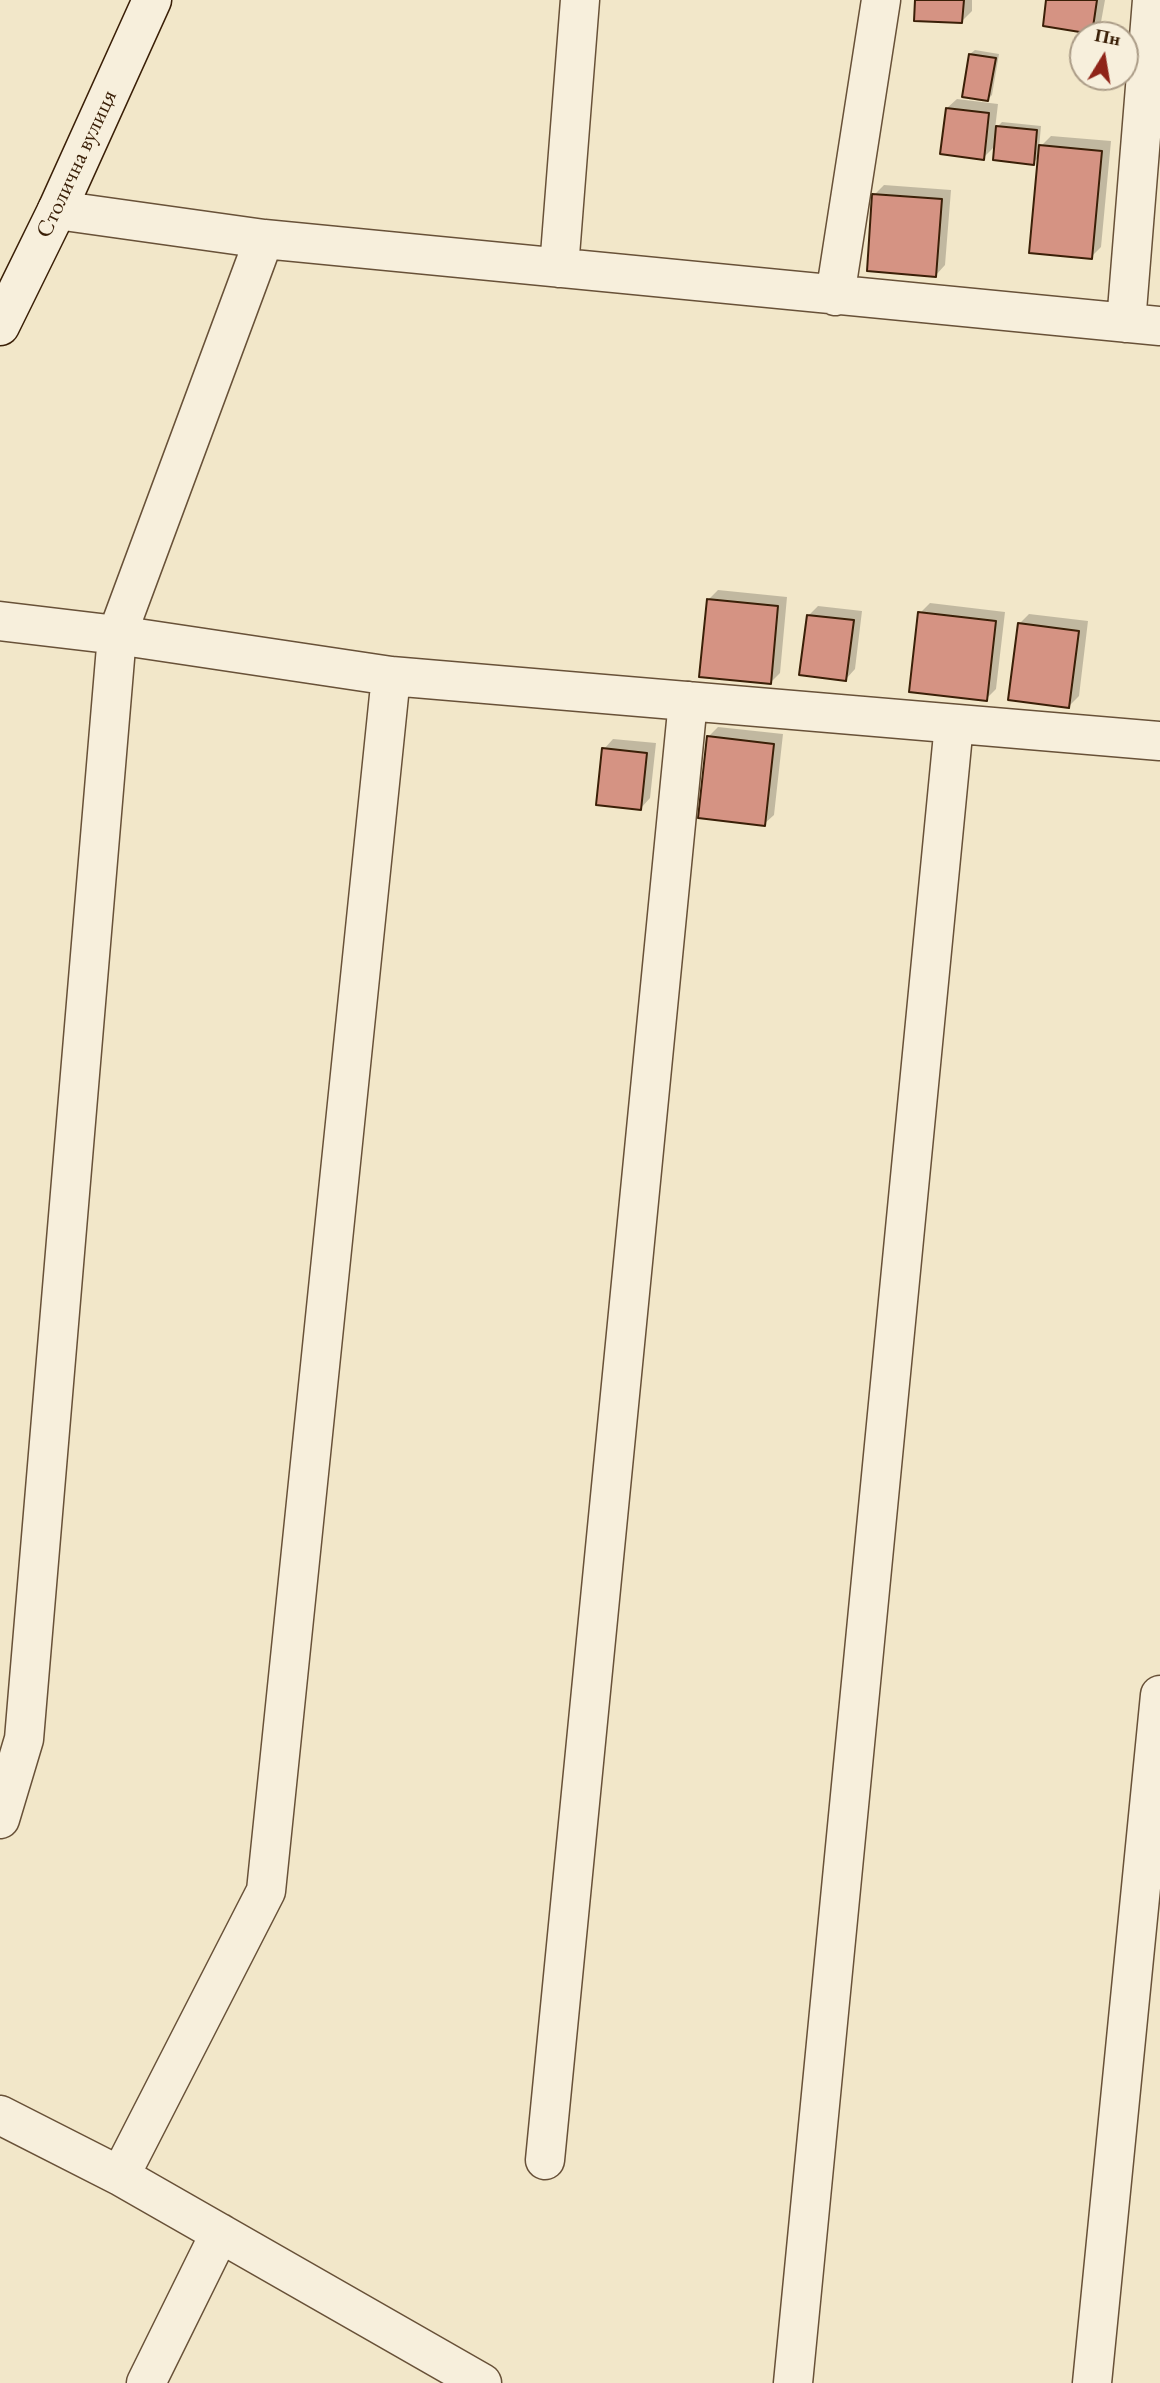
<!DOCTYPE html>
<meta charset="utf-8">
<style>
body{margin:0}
#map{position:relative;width:1160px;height:2383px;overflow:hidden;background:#f2e7c9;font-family:"EB Garamond",serif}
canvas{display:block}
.north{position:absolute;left:1069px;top:21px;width:70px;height:70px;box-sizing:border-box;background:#f7efdc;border:2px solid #ab9c87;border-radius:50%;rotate:11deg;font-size:19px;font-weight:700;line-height:28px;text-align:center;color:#3a1f07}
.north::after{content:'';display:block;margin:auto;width:24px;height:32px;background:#8f2418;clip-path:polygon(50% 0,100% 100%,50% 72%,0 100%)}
</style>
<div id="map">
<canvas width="1160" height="2383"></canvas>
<div class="north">Пн</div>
</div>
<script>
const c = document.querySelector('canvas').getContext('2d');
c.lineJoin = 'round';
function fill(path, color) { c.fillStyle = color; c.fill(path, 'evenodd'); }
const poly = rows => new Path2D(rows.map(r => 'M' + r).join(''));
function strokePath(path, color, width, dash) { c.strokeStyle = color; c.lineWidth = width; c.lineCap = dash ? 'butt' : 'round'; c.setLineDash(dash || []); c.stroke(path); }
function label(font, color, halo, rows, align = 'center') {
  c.font = font + ' "EB Garamond",serif'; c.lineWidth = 7; c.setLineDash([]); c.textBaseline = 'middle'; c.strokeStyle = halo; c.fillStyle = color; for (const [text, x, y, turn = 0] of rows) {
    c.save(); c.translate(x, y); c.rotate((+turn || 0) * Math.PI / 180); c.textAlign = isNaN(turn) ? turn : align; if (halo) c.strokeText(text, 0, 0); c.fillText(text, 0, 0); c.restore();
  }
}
fill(poly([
 [917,0,972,0,972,11,962,21],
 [1048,0,1105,0,1101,22,1092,32],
 [975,50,999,54,992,95,988,99,970,54],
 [957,99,998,104,995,129,1002,122,1041,126,1039,148,1051,136,1111,141,1101,247,1091,257,1040,156,1033,163,996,145,983,158,947,108],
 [884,185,951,190,945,265,936,275,874,195],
 [718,590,787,597,780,673,770,683,708,600],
 [930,603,1005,612,996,689,986,699,920,613],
 [818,606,862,611,855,669,846,679,808,616],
 [1029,614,1088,621,1079,696,1069,706,1019,624],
 [718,727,783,734,774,815,764,824,708,737],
 [613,739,656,743,650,798,641,808,604,749]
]), '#0003');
const building = poly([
 [915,0,964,0,962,23,914,21,915,0],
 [1046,0,1097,0,1092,34,1043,26,1046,0],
 [969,54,996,58,988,101,962,97,969,54],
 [946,108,989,113,984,160,940,154,946,108],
 [996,126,1037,130,1034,165,993,160,996,126],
 [1039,145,1102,151,1092,259,1029,253,1039,145],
 [872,194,942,199,936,277,867,271,872,194],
 [707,599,778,606,771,684,699,677,707,599],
 [918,612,996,621,987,701,909,692,918,612],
 [807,615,854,620,846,681,799,675,807,615],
 [1018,623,1079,631,1069,708,1008,700,1018,623],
 [707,736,774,744,765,826,698,818,707,736],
 [602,748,647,753,641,810,596,805,602,748]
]);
fill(building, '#d59383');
strokePath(building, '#3a1f07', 2);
const minor = poly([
 [57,210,264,239,1160,326],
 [559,268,580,0],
 [835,296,881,0],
 [1126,323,1152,0],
 [0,621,117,635,391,676,1160,741],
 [0,1819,24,1739,117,635,264,239],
 [0,2115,120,2176,482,2383],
 [545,2160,688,701],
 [120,2176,266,1891,391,676],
 [146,2383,220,2233],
 [793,2383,954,724],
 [1092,2383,1160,1695]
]);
const secondary = poly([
 [0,326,57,210,152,0]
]);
strokePath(minor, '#685138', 41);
strokePath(secondary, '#3a1f07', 41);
strokePath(minor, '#f7efdc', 38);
strokePath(secondary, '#f7efdc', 38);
label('23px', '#3a1f07', '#f7efdc', [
 ["Столична вулиця",77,164,-65]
]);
</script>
